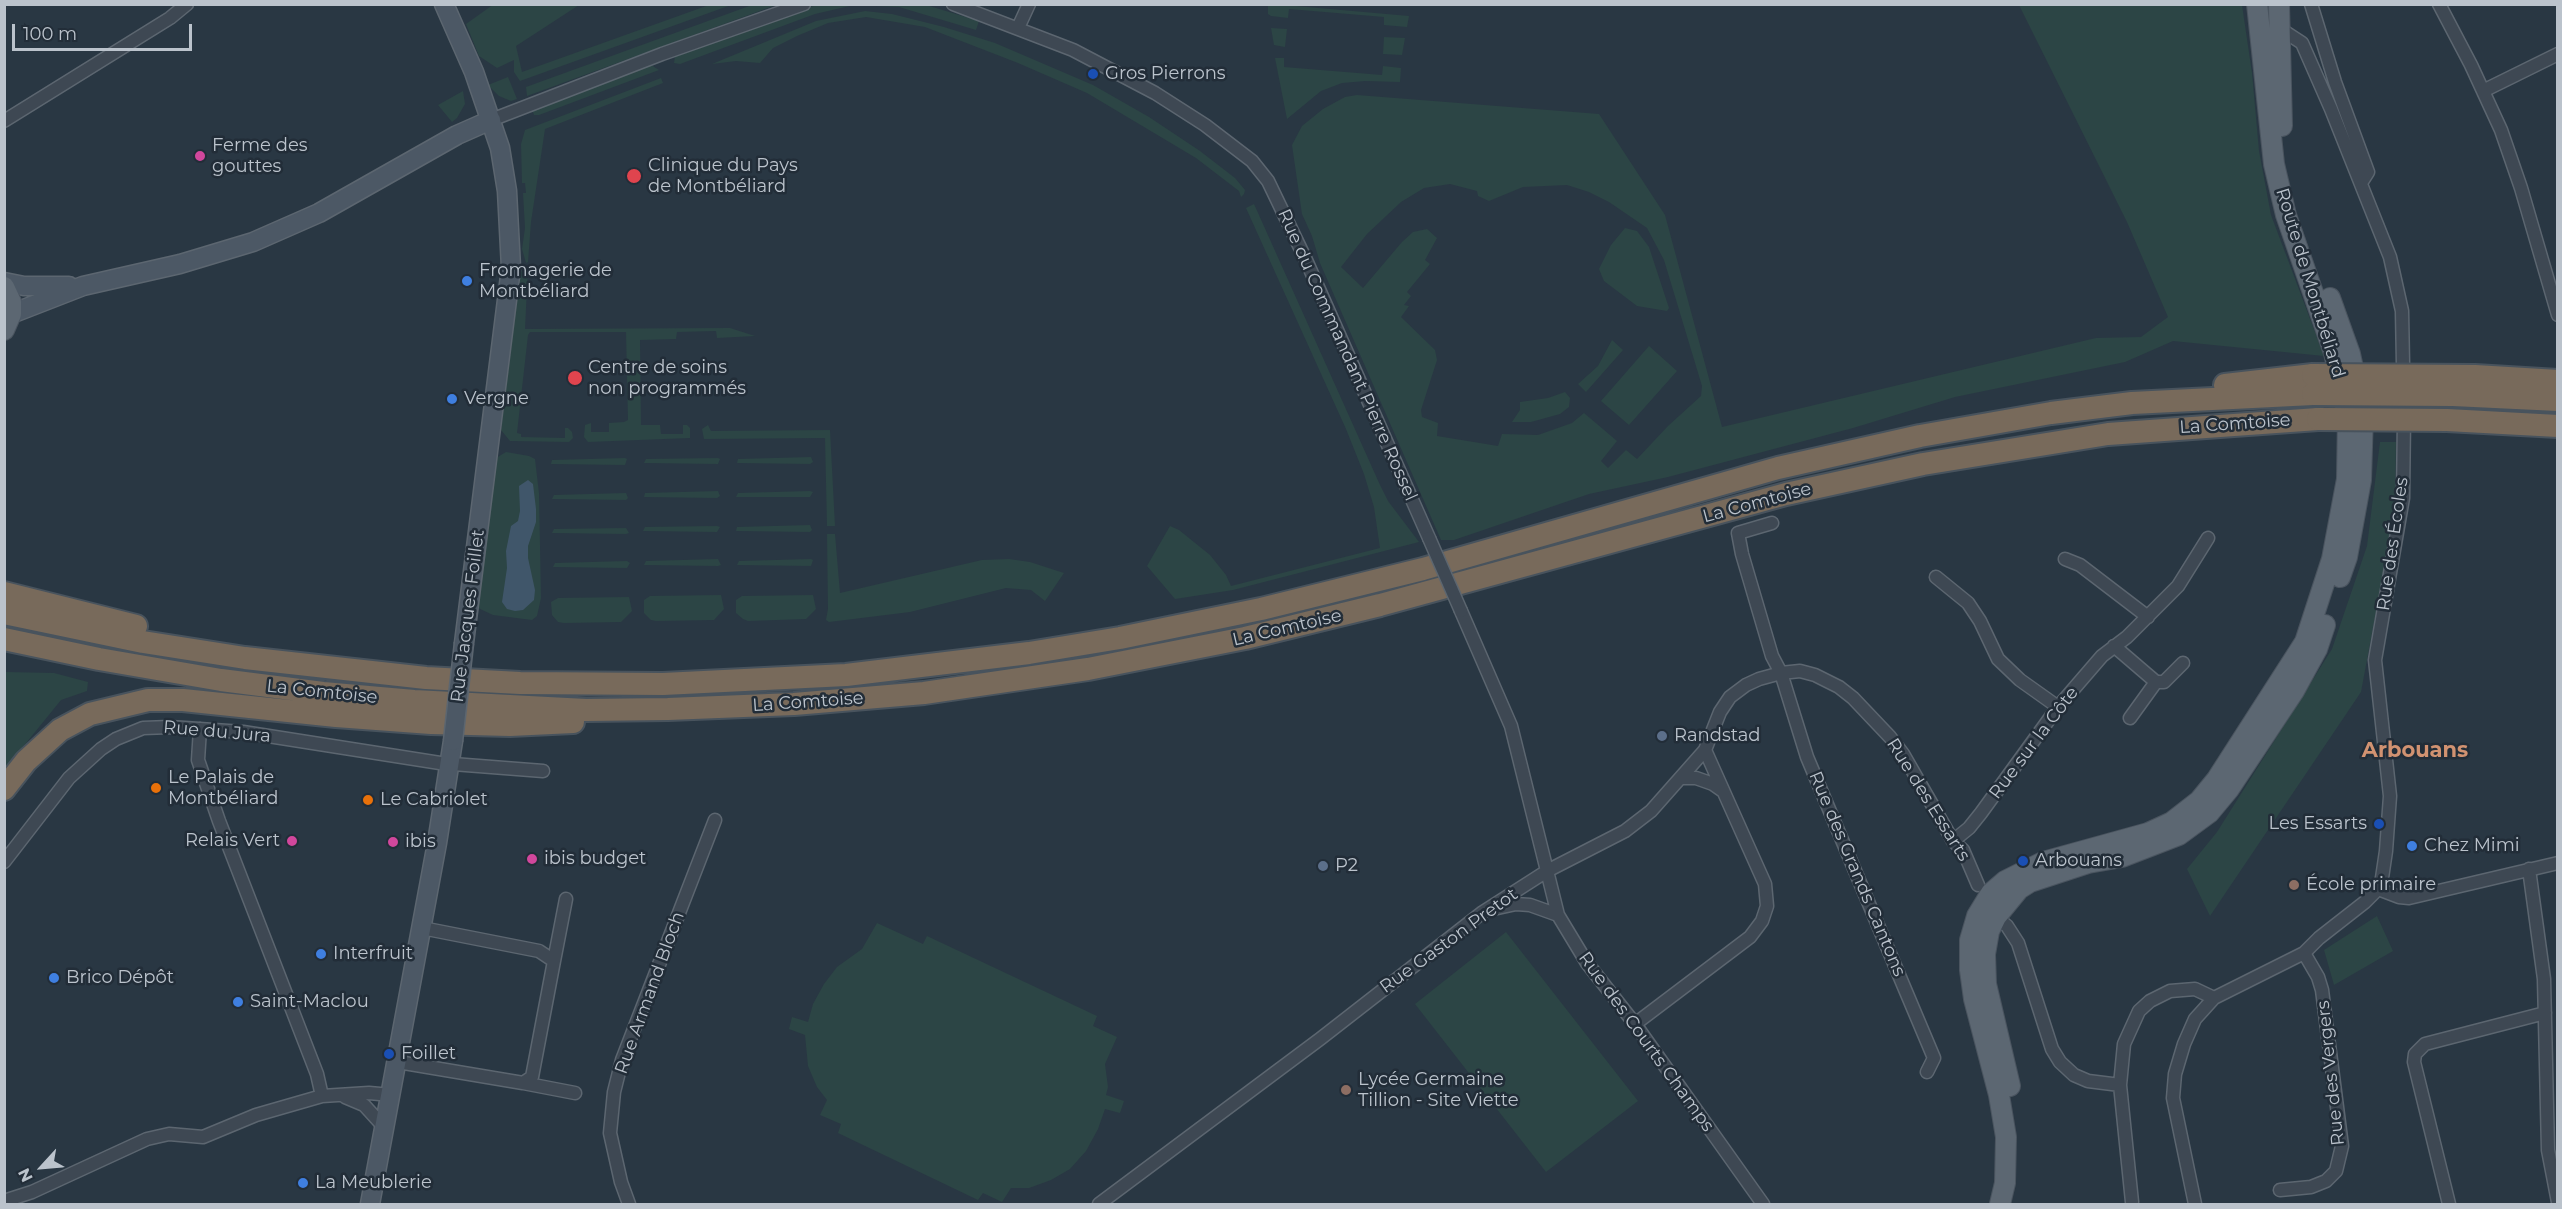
<!DOCTYPE html>
<meta charset="utf-8">
<style>
body{margin:0}
#map{position:relative;width:2562px;height:1209px;overflow:hidden;background:#293743;font-family:Montserrat,sans-serif}
canvas{display:block}
.frame{position:absolute;inset:0;border:6px solid #bbc3cc;pointer-events:none}
.north{position:absolute;left:12px;top:1137px;width:60px;height:60px;-webkit-text-stroke:4px #222d38;paint-order:stroke;rotate:244deg;font-size:16px;font-weight:700;line-height:24px;text-align:center;color:#bbc3cc}
.north::after{content:'';display:block;margin:auto;width:21px;height:27px;background:#bbc3cc;clip-path:polygon(50% 0,100% 100%,50% 72%,0 100%)}
.scale{position:absolute;left:12px;top:24px;width:180px;height:27px;box-sizing:border-box;border:3px solid #bbc3cc;border-top:0;padding-left:8px;font-size:18px;line-height:21px;white-space:nowrap;color:#bbc3cc;-webkit-text-stroke:4px #222d38;paint-order:stroke}
</style>
<div id="map">
<canvas width="2562" height="1209"></canvas>
<div class="frame"></div>
<div class="north">N</div>
<div class="scale">100 m</div>
</div>
<script>
const c = document.querySelector('canvas').getContext('2d');
c.lineJoin = 'round';
function fill(path, color) { c.fillStyle = color; c.fill(path, 'evenodd'); }
const poly = rows => new Path2D(rows.map(r => 'M' + r).join(''));
function strokePath(path, color, width, dash) { c.strokeStyle = color; c.lineWidth = width; c.lineCap = dash ? 'butt' : 'round'; c.setLineDash(dash || []); c.stroke(path); }
function label(font, color, halo, rows, align = 'center') {
  c.font = font + ' Montserrat,sans-serif'; c.lineWidth = 5; c.setLineDash([]); c.textBaseline = 'middle'; c.strokeStyle = halo; c.fillStyle = color; for (const [text, x, y, turn = 0] of rows) {
    c.save(); c.translate(x, y); c.rotate((+turn || 0) * Math.PI / 180); c.textAlign = isNaN(turn) ? turn : align; if (halo) c.strokeText(text, 0, 0); c.fillText(text, 0, 0); c.restore();
  }
}
fill(poly([
 [494,4,579,5,516,46,522,72,709,5,731,5,520,81,514,72,514,60,497,68,479,56,466,24],
 [752,5,776,5,527,96,526,87],
 [816,5,926,5,979,21,976,30,899,7,854,5,815,14,680,64,674,63,675,56],
 [2019,5,2242,5,2252,73,2259,151,2271,215,2324,356,2173,341,2125,362,1955,397,1853,428,1668,477,1589,494,1454,540,1441,540,1320,263,1312,236,1302,214,1292,145,1302,126,1323,109,1345,97,1357,95,1599,114,1665,215,1722,427,2096,338,2141,337,2168,317,2127,222],
 [1450,184,1477,191,1478,196,1489,201,1523,187,1567,185,1589,192,1609,202,1647,228,1664,260,1702,386,1701,396,1668,426,1637,459,1626,450,1608,468,1601,461,1617,441,1584,413,1572,423,1538,435,1502,434,1498,446,1437,436,1438,423,1422,417,1421,410,1437,360,1435,350,1401,317,1409,306,1404,305,1411,296,1407,292,1430,264,1425,260,1437,238,1427,229,1413,232,1402,242,1363,288,1341,267,1367,234,1401,202,1424,188],
 [1268,6,1296,6,1409,16,1407,27,1384,25,1384,17,1289,9,1288,18,1271,16,1268,14],
 [865,11,892,14,944,27,995,43,1093,85,1149,117,1200,151,1235,178,1245,190,1244,194,1241,197,1239,191,1196,158,1087,93,1018,63,925,27,866,17,828,23,797,36,773,48,760,63,736,61,712,64,816,21],
 [1271,28,1287,29,1285,47,1274,45],
 [1384,37,1405,38,1402,55,1383,54],
 [1275,58,1284,58,1284,67,1382,75,1383,66,1401,68,1400,82,1365,81,1342,83,1321,91,1287,119],
 [651,65,659,70,539,115,534,115,532,109],
 [508,77,517,99,511,101,499,96,488,85],
 [661,78,663,83,545,129,531,222,528,262,526,263,522,249,525,228,523,193,526,193,525,183,522,183,521,144,525,130],
 [463,91,465,104,457,118,452,122,438,105],
 [1254,204,1380,485,1388,501,1419,542,1233,590,1175,599,1147,566,1170,526,1179,530,1210,555,1226,575,1231,586,1380,548,1374,507,1364,474,1346,429,1246,208],
 [1625,228,1637,231,1649,247,1669,308,1667,311,1637,306,1604,281,1599,269,1611,245],
 [528,267,525,329,730,328,755,336,717,338,716,331,677,332,676,339,640,340,641,425,660,425,661,434,683,434,683,425,687,425,690,428,690,438,588,442,584,437,585,425,591,423,591,432,609,432,609,423,624,422,628,420,626,332,530,332,528,335,517,433,521,434,521,437,565,438,565,428,568,428,572,432,573,438,569,442,510,441,501,430,520,272],
 [1612,340,1623,350,1586,392,1578,384,1598,366],
 [1649,346,1677,371,1629,425,1601,401],
 [1565,392,1570,398,1569,407,1560,414,1531,422,1512,422,1520,410,1520,402,1548,398],
 [708,425,711,431,830,430,835,526,827,526,825,438,704,439,702,429],
 [2380,442,2396,442,2395,509,2361,692,2210,916,2187,869,2217,832,2332,649,2367,546],
 [506,452,529,456,535,459,539,493,541,598,537,616,532,620,493,615,478,608,496,458],
 [811,457,813,462,810,464,737,463,738,459],
 [625,458,627,459,625,465,551,464,552,460],
 [718,458,720,459,718,464,644,463,646,459],
 [718,491,720,496,717,498,644,497,645,493],
 [810,491,813,492,810,497,736,497,738,493],
 [626,493,628,498,626,500,552,499,554,495],
 [810,525,812,530,810,532,736,531,737,527],
 [717,526,720,527,717,532,643,531,645,527],
 [626,528,629,533,626,534,552,533,554,529],
 [827,534,835,534,840,593,982,560,1009,559,1030,562,1064,573,1045,601,1031,590,1006,588,910,612,829,622,826,620,828,609],
 [718,559,721,565,718,566,644,565,646,561],
 [811,559,813,560,811,566,737,565,739,561],
 [627,561,630,563,627,568,553,567,555,563],
 [721,595,724,609,714,620,656,621,651,620,644,613,644,600,650,596],
 [813,595,816,609,806,619,748,621,743,619,736,613,736,600,742,596],
 [629,597,632,611,621,622,564,623,558,622,552,615,551,602,558,598],
 [5,672,54,673,88,682,87,691,61,700,5,769],
 [2377,916,2393,951,2334,985,2324,950],
 [877,923,923,944,927,936,1097,1016,1093,1026,1117,1037,1105,1064,1108,1087,1106,1095,1124,1101,1120,1113,1105,1109,1098,1129,1086,1151,1070,1169,1051,1180,1029,1188,1011,1188,1002,1202,983,1193,978,1200,838,1133,841,1124,820,1115,827,1100,817,1087,808,1066,805,1035,789,1029,792,1017,808,1022,813,1004,824,984,837,967,862,949],
 [1506,932,1638,1101,1546,1172,1415,1004]
]), '#2c4545');
fill(poly([
 [528,480,533,484,536,509,536,522,528,546,528,558,535,590,534,600,523,610,515,611,507,609,502,602,507,568,506,551,511,526,518,521,520,511,519,486]
]), '#40566a');
const street = poly([
 [953,4,1073,50,1155,93,1205,125,1252,161,1268,181,1306,260,1429,538],
 [2311,4,2335,82,2368,172,2361,183],
 [2439,4,2471,65,2501,130,2521,188,2558,315],
 [1018,28,1029,4],
 [2483,91,2558,54],
 [491,120,662,54,804,4],
 [4,121,170,18,187,4],
 [1772,523,1738,533,1742,554,1772,656,1781,673,1807,757,1934,1058,1927,1072],
 [2065,559,2080,565,2148,617],
 [1936,577,1968,603,1980,621,1998,659,2020,680,2058,707],
 [1461,611,1511,726,1558,915,1587,963,1635,1024,1763,1204],
 [2114,646,2156,682,2130,718],
 [2156,682,2164,682,2183,663],
 [200,729,198,760,219,821,317,1074,322,1096],
 [1683,778,1696,778,1713,784,1723,791],
 [1953,841,1969,828,1981,813,2058,707,2102,656,2127,637,2178,586,2208,538],
 [4,862,69,778,101,749,116,739,143,728,170,727,243,732,440,763,543,771],
 [2529,869,2544,979,2548,1150,2558,1202],
 [2378,889,2399,897,2409,898,2558,863],
 [1493,909,1516,904,1530,905,1558,915],
 [1996,917,2007,926,2018,943,2052,1049,2060,1062,2074,1075,2088,1081,2120,1085],
 [554,961,566,899],
 [1635,1024,1750,937,1762,921,1767,906,1765,884,1705,750],
 [398,1062,523,1083,532,1077,554,961,539,951,422,928],
 [523,1083,575,1093],
 [345,1097,364,1105,384,1127],
 [2280,1190,2311,1187,2326,1181,2336,1171,2342,1146,2322,990,2318,977,2304,953],
 [4,1201,32,1192,147,1139,169,1134,203,1137,256,1115,322,1096,369,1093,391,1095],
 [2132,1202,2120,1085,2124,1044,2139,1011,2150,1001,2170,991,2195,989,2214,998],
 [629,1204,621,1182,610,1133,614,1092,622,1060,715,820],
 [1099,1204,1320,1039,1483,912,1547,871,1625,831,1651,811,1705,750,1720,712,1730,697,1746,685,1759,679,1781,673,1800,671,1815,675,1839,687,1853,698,1890,737,1903,754,1953,841,1963,850,1978,885],
 [2195,1204,2173,1098,2175,1074,2184,1044,2195,1019,2214,998,2304,953,2319,938,2365,902,2378,889,2382,878,2386,851,2390,796,2375,660,2403,498,2404,418,2402,311,2390,257,2331,109,2302,43,2279,28],
 [2449,1204,2414,1062,2415,1054,2425,1044,2545,1013]
]);
const secondary = poly([
 [444,4,474,72,500,148,507,191,511,268,464,643],
 [4,282,24,286,69,286],
 [11,314,83,286,180,264,253,242,319,213,457,135,491,120],
 [370,1204,437,843,453,741]
]);
const primary = poly([
 [2279,4,2282,126],
 [4,287,11,302,11,314,4,330],
 [2330,298,2350,354,2363,414,2361,480,2347,557,2340,577],
 [2010,1086,1986,984,1985,954,1989,931,1996,917,2019,889,2030,882,2088,863,2122,857,2179,835,2209,813,2229,789,2294,691,2317,649,2325,625],
 [2000,1204,2005,1183,2006,1137,1999,1095,1974,999,1970,970,1970,940,1977,916,1991,893,2005,881,2043,862,2148,833,2172,822,2199,801,2217,779,2305,642,2332,559,2347,479,2348,415,2334,353,2286,215,2274,164,2257,4]
]);
const highway = poly([
 [2225,385,2313,375],
 [4,593,136,626],
 [4,613,143,642,245,658,426,678,520,683,663,684,846,675,1029,653,1120,638,1261,609,1423,569,1778,468,1920,436,2051,413,2132,403,2313,394],
 [4,639,99,659,221,680,323,693,414,701,586,710,668,709,794,704,924,693,1088,669,1245,638,1380,605,1786,494,1923,464,2108,434,2318,419],
 [4,789,26,761,60,730,90,714,148,700,183,700,336,716,431,723,510,725,573,722]
]);
strokePath(street, '#5c6670', 15);
strokePath(secondary, '#5c6670', 21);
strokePath(primary, '#4a545f', 22);
strokePath(highway, '#48535d', 26);
strokePath(street, '#3e4853', 12);
strokePath(secondary, '#4c5865', 18);
strokePath(primary, '#5c6772', 20);
strokePath(highway, '#786a5b', 22);
const streetBridge = poly([
 [1429,538,1461,611]
]);
const secondaryBridge = poly([
 [453,741,464,643]
]);
const highwayBridge = poly([
 [2313,375,2475,376,2558,381],
 [2313,394,2453,395,2558,400],
 [2318,419,2447,420,2558,426]
]);
strokePath(streetBridge, '#5c6670', 15, []);
strokePath(secondaryBridge, '#5c6670', 21, []);
strokePath(highwayBridge, '#48535d', 26, []);
strokePath(streetBridge, '#3e4853', 12);
strokePath(secondaryBridge, '#4c5865', 18);
strokePath(highwayBridge, '#786a5b', 22);
for (const [x, y, r, color] of [
 [1093,74,6,"#1a4fb4"],
 [200,156,6,"#d1479c"],
 [634,176,8,"#e0444e"],
 [467,281,6,"#3f7fe0"],
 [575,378,8,"#e0444e"],
 [452,399,6,"#3f7fe0"],
 [1662,736,6,"#5c6f8a"],
 [156,788,6,"#e8710a"],
 [368,800,6,"#e8710a"],
 [2379,824,6,"#1a4fb4"],
 [292,841,6,"#d1479c"],
 [393,842,6,"#d1479c"],
 [2412,846,6,"#3f7fe0"],
 [532,859,6,"#d1479c"],
 [2023,861,6,"#1a4fb4"],
 [1323,866,6,"#5c6f8a"],
 [2294,885,6,"#8d6e63"],
 [321,954,6,"#3f7fe0"],
 [54,978,6,"#3f7fe0"],
 [238,1002,6,"#3f7fe0"],
 [389,1054,6,"#1a4fb4"],
 [1346,1090,6,"#8d6e63"],
 [303,1183,6,"#3f7fe0"]
]) { const dot = new Path2D(); dot.arc(x, y, r, 0, 2 * Math.PI); c.fillStyle = color; c.fill(dot); strokePath(dot, '#222d38', 2); }
label('18px', '#bbc3cc', '#222d38', [
 ["Gros Pierrons",1105,74],
 ["Ferme des",212,146],
 ["gouttes",212,167],
 ["Clinique du Pays",648,166],
 ["de Montbéliard",648,187],
 ["Fromagerie de",479,271],
 ["Montbéliard",479,292],
 ["Centre de soins",588,368],
 ["non programmés",588,389],
 ["Vergne",464,399],
 ["Randstad",1674,736],
 ["Le Palais de",168,778],
 ["Montbéliard",168,799],
 ["Le Cabriolet",380,800],
 ["Les Essarts",2367,824,"right"],
 ["Relais Vert",280,841,"right"],
 ["ibis",405,842],
 ["Chez Mimi",2424,846],
 ["ibis budget",544,859],
 ["Arbouans",2035,861],
 ["P2",1335,866],
 ["École primaire",2306,885],
 ["Interfruit",333,954],
 ["Brico Dépôt",66,978],
 ["Saint-Maclou",250,1002],
 ["Foillet",401,1054],
 ["Lycée Germaine",1358,1080],
 ["Tillion - Site Viette",1358,1101],
 ["La Meublerie",315,1183]
], 'left');
label('18px', '#bbc3cc', '#222d38', [
 ["Route de Montbéliard",2310,283,73],
 ["Rue du Commandant Pierre Rossel",1347,355,66],
 ["La Comtoise",2235,424,-4],
 ["La Comtoise",1757,503,-15],
 ["Rue des Écoles",2393,544,-82],
 ["Rue Jacques Foillet",468,616,-83],
 ["La Comtoise",1287,628,-13],
 ["La Comtoise",322,692,6],
 ["La Comtoise",808,702,-4],
 ["Rue du Jura",217,732,5],
 ["Rue sur la Côte",2034,743,-53],
 ["Rue des Essarts",1928,800,58],
 ["Rue des Grands Cantons",1857,874,67],
 ["Rue Gaston Pretot",1449,941,-36],
 ["Rue Armand Bloch",650,993,-70],
 ["Rue des Courts Champs",1646,1042,54],
 ["Rue des Vergers",2331,1073,-96]
]);
label('bold 21px', '#d19271', '#222d38', [
 ["Arbouans",2415,751]
]);
</script>
